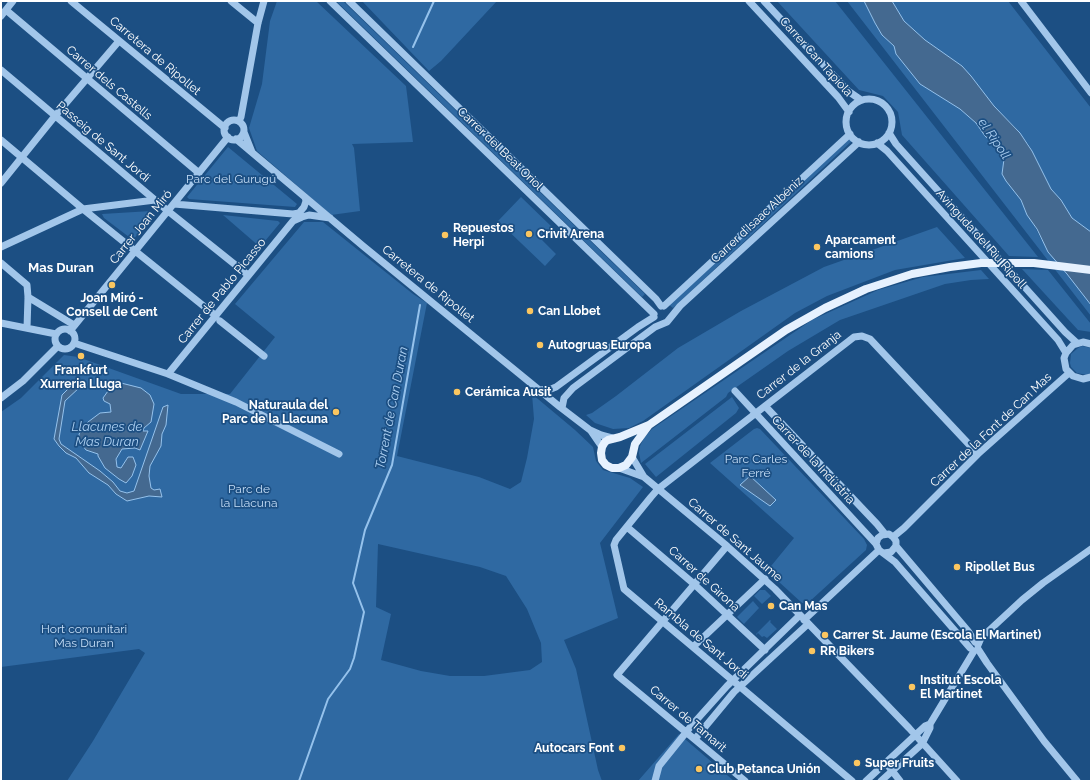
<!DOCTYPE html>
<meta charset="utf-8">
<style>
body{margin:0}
#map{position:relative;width:1092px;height:782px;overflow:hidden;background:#1c4f83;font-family:Raleway,sans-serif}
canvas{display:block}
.frame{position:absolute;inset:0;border:2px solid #fff;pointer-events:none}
</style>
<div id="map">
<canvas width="1092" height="782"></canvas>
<div class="frame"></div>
</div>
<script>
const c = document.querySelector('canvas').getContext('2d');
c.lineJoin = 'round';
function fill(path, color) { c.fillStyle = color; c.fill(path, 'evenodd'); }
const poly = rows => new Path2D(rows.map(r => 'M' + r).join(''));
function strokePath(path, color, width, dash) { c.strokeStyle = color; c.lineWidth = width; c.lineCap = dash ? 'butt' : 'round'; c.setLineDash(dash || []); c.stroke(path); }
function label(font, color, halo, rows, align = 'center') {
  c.font = font + ' Raleway,sans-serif'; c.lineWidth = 3.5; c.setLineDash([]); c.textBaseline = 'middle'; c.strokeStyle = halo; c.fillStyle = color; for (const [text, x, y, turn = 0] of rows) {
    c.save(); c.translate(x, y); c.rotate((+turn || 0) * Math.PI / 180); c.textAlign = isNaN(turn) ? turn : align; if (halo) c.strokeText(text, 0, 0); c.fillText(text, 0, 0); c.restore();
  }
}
fill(poly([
 [277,1,316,1,406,86,413,142,352,144,354,148,360,211,331,215,257,151,249,128,262,84,270,21],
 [336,1,343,1,645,294,642,297],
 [362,1,497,1,441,61,429,71],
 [777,1,835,1,1038,257,1009,256,902,135,898,112,883,96,859,90],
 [847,1,864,1,875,23,882,35,894,46,896,54,920,84,960,109,976,123,985,136,996,146,1004,159,1002,174,1006,181,1021,200,1027,215,1032,221,1041,239,1091,305,1091,316],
 [892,1,1008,1,1091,108,1091,232,1072,218,1061,200,1051,189,1029,145,1015,127,994,106,971,76,962,66,925,40,904,21],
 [849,137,852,141,673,308,668,304],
 [228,147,297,204,295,207,189,199,187,197],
 [521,197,553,228,542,240,556,254,545,266,498,221],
 [151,211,154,214,133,240,104,218,102,214],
 [223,215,278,221,280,223,260,247],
 [304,222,323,222,413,294,427,303,397,456,479,477,510,489,521,482,527,458,534,419,532,394,575,430,593,447,596,461,603,470,630,478,643,487,600,543,618,618,564,640,576,669,598,770,602,781,67,781,93,741,145,653,139,649,1,667,1,412,21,398,64,355,78,357,181,394,230,394,275,337,235,304],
 [378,544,480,567,506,576,527,609,541,643,542,662,530,670,484,676,450,676,421,671,381,660,391,614,376,607],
 [937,227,965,258,895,270,827,296,795,313,643,421,629,428,613,429,595,423,586,415,592,413,616,396,678,348,741,311,824,267],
 [1022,269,1048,270,1091,324,1091,332,1078,330],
 [981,270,989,279,971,280,945,284,840,320,788,351,728,393,726,397,641,463,639,453,640,446,644,438,652,429,812,320,878,290,923,277],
 [1082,346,1091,348,1091,373,1087,375,1077,373,1071,367,1070,363,1071,354,1078,348],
 [732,397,739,408,736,413,656,477,645,464],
 [757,428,760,429,864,539,867,545,866,550,809,602,802,603,767,571,794,538,710,463,754,429],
 [760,590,765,590,771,596,762,604,754,596],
 [753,601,759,608,744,624,737,617],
 [770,620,771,621,770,622,777,629,767,638,764,636,762,637,758,633,756,635,756,634],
 [679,734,734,781,638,781]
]), '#2f69a2');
const water = poly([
 [864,1,892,1,904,21,925,40,962,66,971,76,994,106,1020,133,1032,151,1051,189,1061,200,1072,218,1091,232,1091,305,1067,274,1048,252,1037,229,1027,215,1021,200,1006,181,1002,174,1004,159,996,146,985,136,976,123,960,109,920,84,896,54,894,46,882,35,875,23,864,1],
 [113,381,141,388,150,395,154,404,151,422,144,428,143,431,148,431,140,450,135,448,122,449,116,459,117,467,121,468,128,457,133,457,136,465,132,476,126,483,119,479,105,468,98,456,98,454,86,450,80,442,79,434,88,422,100,413,111,412,110,404,104,401,103,398,108,391,114,388,110,383,113,381],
 [75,382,80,387,65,401,59,439,61,444,100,471,113,482,120,491,127,493,134,491,163,407,168,405,166,425,162,434,161,446,150,466,149,476,151,488,154,490,160,489,162,497,149,496,127,501,116,494,108,485,89,473,76,458,66,453,59,446,54,439,62,395,75,382],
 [750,476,776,500,770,506,740,485,750,476]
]);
fill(water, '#446990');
strokePath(water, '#95c2ec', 1);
strokePath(poly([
 [413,47,434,1],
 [299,781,328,699,350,669,354,658,364,612,353,583,365,530,392,465,420,305]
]), '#95c2ec', 2);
strokePath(poly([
 [71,1,225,128],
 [231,1,258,23],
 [330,1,654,314],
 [349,1,656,299,661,306],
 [749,1,838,97,849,112],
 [764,1,848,91,861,100],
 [1021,1,1091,93],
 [6,10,199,173],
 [1,16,13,1],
 [1,70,168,211,248,275],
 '846 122a23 23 0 1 1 46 0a23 23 0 1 1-46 0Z',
 '224 130a10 10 0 1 1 20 0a10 10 0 1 1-20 0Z',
 [239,121,241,117,258,23,264,1],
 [244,132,252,152],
 [889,133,896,144,1065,332,1077,343],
 [236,139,363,246,560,407,590,430,601,435,612,438],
 [1,140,83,209,216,316],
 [877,143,887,151,1058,340,1066,353],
 [1,183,55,116,119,41],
 [174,204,293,214,299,213,304,207,306,201,305,197],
 [1,247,83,209,155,200],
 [1,263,27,285,28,297,27,328],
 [28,297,74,325],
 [664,306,850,134],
 [220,321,264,356],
 [1,323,56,334],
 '55 339a10 10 0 1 1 20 0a10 10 0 1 1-20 0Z',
 [70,331,228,137],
 [74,343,168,374,236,402,339,454],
 [1091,344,1083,342,1073,345,1066,353,1064,358,1066,369,1073,376,1083,379,1091,377],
 [168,374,293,221,302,217,309,215,330,218],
 [539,390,551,389,556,387,638,327,654,317],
 [735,391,876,544],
 [1,398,23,381,58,346],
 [765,406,877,524,885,534],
 [562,408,564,398,573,388,655,327,667,322,680,306,859,142],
 [591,431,602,447],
 [632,457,644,477],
 [619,468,644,477,727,546,775,589,909,728,957,781],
 [627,527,694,584,765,650],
 [893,537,904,528,978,454,1069,373],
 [727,546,617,675,745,781],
 [896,546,968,631,975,642],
 [884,553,891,552,896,546,896,541,893,537,889,534,882,535,878,538,876,544,879,550,895,562,970,648],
 [804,620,879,550],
 [978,645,981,638,1022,600,1043,583,1091,549],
 [693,647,765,579],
 [978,649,987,663,1044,741,1077,781],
 [695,739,734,692,808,624],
 [886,763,900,781],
 [655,781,659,766,692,725,727,686,800,615],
 [852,781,624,589,614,545,616,540,651,497,658,489,854,337,862,336,870,339,978,454],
 [866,781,925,726,930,724],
 [881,781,922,744,930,728,930,724,974,651]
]), '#a2c6ea', 7);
strokePath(poly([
 [649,425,635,444,632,457,626,465,619,468,612,468,606,465,602,460,601,453,602,447,605,442,608,440,620,437,649,425,786,330,825,308,866,289,912,274,950,267,981,263,1034,263,1091,270]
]), '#e6f1fe', 8);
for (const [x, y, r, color] of [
 [529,234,4,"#fbc660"],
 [445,235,4,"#fbc660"],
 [817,247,4,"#fbc660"],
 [112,285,4,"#fbc660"],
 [530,311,4,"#fbc660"],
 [540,345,4,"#fbc660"],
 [81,356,4,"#fbc660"],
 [457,392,4,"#fbc660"],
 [336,412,4,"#fbc660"],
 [957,567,4,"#fbc660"],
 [771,606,4,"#fbc660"],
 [825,635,4,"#fbc660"],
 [812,651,4,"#fbc660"],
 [912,687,4,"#fbc660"],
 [622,748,4,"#fbc660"],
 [857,763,4,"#fbc660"],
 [699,769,4,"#fbc660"]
]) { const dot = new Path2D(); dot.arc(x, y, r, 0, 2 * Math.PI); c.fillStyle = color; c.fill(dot); strokePath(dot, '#1c4f83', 1.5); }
label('12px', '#fff', '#1c4f83', [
 ["Carretera de Ripollet",155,56,40],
 ["Carrer Can Tapiola",816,57,48],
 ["Carrer dels Castells",109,83,40],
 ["Passeig de Sant Jordi",103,142,40],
 ["Carrer del Beat Oriol",500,149,44],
 ["Carrer d'Isaac Albéniz",757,220,-43],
 ["Carrer Joan Miró",141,227,-51],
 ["Avinguda del Riu Ripoll",981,239,48],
 ["Carretera de Ripollet",428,284,39],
 ["Carrer de Pablo Picasso",222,291,-51],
 ["Carrer de la Granja",799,365,-38],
 ["Carrer de la Font de Can Mas",991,430,-43],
 ["Carrer de la Indústria",813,460,47],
 ["Carrer de Sant Jaume",735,540,41],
 ["Carrer de Girona",704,579,42],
 ["Rambla de Sant Jordi",701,639,40],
 ["Carrer de Tamarit",688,719,40]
]);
label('12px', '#c7dff8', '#1c4f83', [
 ["Parc del Gurugú",231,179],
 ["Parc Carles",756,459],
 ["Ferré",756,473],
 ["Parc de",249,489],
 ["la Llacuna",249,503],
 ["Hort comunitari",84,629],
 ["Mas Duran",84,643]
]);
label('bold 12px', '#fff', '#1c4f83', [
 ["Repuestos",453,228],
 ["Herpi",453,242],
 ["Crivit Arena",537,234],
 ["Aparcament",825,240],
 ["camions",825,254],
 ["Joan Miró -",112,298,"center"],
 ["Consell de Cent",112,312,"center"],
 ["Can Llobet",538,311],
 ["Autogruas Europa",548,345],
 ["Frankfurt",81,370,"center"],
 ["Xurreria Lluga",81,384,"center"],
 ["Cerámica Ausit",465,392],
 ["Naturaula del",328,405,"right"],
 ["Parc de la Llacuna",328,419,"right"],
 ["Ripollet Bus",965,567],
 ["Can Mas",779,606],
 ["Carrer St. Jaume (Escola El Martinet)",833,635],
 ["RR Bikers",820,651],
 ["Institut Escola",920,680],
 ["El Martinet",920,694],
 ["Autocars Font",614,748,"right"],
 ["Super Fruits",865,763],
 ["Club Petanca Unión",707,769]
], 'left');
label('italic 13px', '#add0f2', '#1c4f83', [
 ["el Ripoll",994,139,56],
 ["Torrent de Can Duran",392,408,-79],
 ["Llacunes de",107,427],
 ["Mas Duran",107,442]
]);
label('bold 13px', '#fff', '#1c4f83', [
 ["Mas Duran",61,268]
]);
</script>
